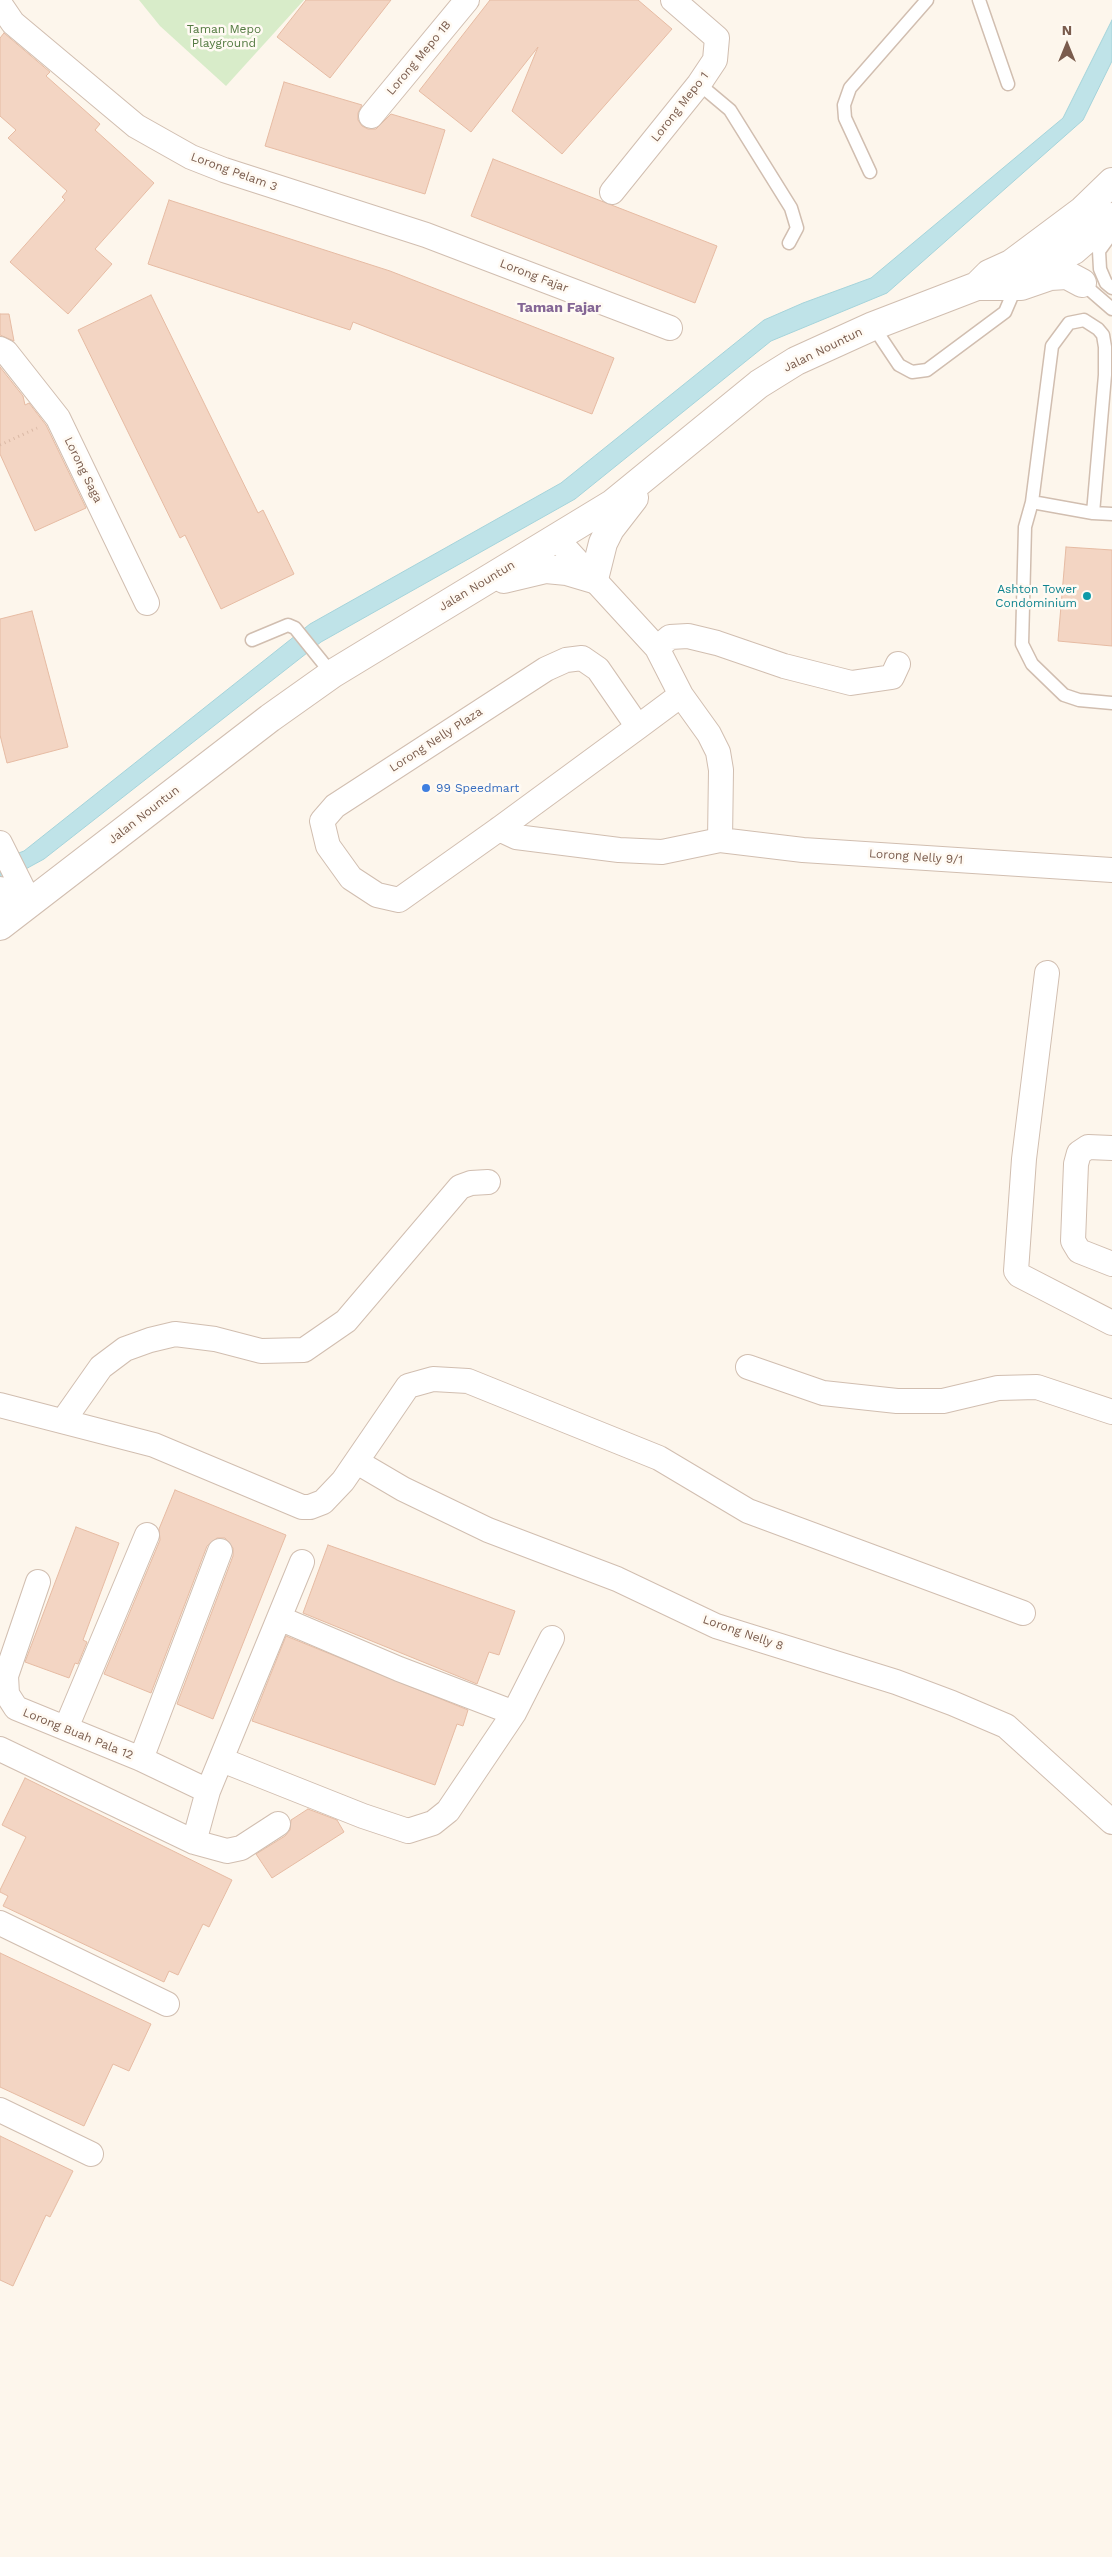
<!DOCTYPE html>
<style>
body{margin:0}
#map{position:relative;width:1112px;height:2557px;overflow:hidden;background:#fdf6ec;font-family:"Work Sans",sans-serif}
canvas{display:block}
.north{position:absolute;left:1042px;top:20px;width:50px;height:50px;-webkit-text-stroke:4px #fffaf3;paint-order:stroke;rotate:0deg;font-size:14px;font-weight:700;line-height:20px;text-align:center;color:#7a5c4d}
.north::after{content:'';display:block;margin:auto;width:18px;height:22px;background:#7a5c4d;clip-path:polygon(50% 0,100% 100%,50% 72%,0 100%)}
</style>
<div id="map">
<canvas width="1112" height="2557"></canvas>
<div class="north">N</div>
</div>
<script>
const c = document.querySelector('canvas').getContext('2d');
c.lineJoin = 'round';
function fill(path, color) { c.fillStyle = color; c.fill(path, 'evenodd'); }
const poly = rows => new Path2D(rows.map(r => 'M' + r).join(''));
function strokePath(path, color, width, dash) { c.strokeStyle = color; c.lineWidth = width; c.lineCap = dash ? 'butt' : 'round'; c.setLineDash(dash || []); c.stroke(path); }
function label(font, color, halo, rows, align = 'center') {
  c.font = font + ' "Work Sans",sans-serif'; c.lineWidth = 5; c.setLineDash([]); c.textBaseline = 'middle'; c.strokeStyle = halo; c.fillStyle = color; for (const [text, x, y, turn = 0] of rows) {
    c.save(); c.translate(x, y); c.rotate((+turn || 0) * Math.PI / 180); c.textAlign = isNaN(turn) ? turn : align; if (halo) c.strokeText(text, 0, 0); c.fillText(text, 0, 0); c.restore();
  }
}
fill(poly([
 [139,0,304,0,226,86,160,26]
]), '#d8ecc9');
const water = poly([
 [1112,20,1112,61,1083,120,887,293,771,341,575,499,321,642,44,859,0,883,0,860,24,851,310,624,561,483,764,320,803,303,871,278,1063,118,1112,20]
]);
fill(water, '#bfe3e8');
strokePath(water, '#a5d3da', 1);
const building = poly([
 [306,0,391,0,330,78,277,37,306,0],
 [490,0,638,0,672,29,562,154,512,111,538,47,471,132,419,91,490,0],
 [4,33,50,72,46,76,100,124,95,130,154,183,95,249,112,264,68,314,10,262,65,200,62,197,67,191,8,138,16,130,0,116,0,38,4,33],
 [284,82,362,105,358,113,358,120,362,126,368,129,376,129,391,114,445,130,425,194,265,146,284,82],
 [493,159,717,246,695,303,471,216,493,159],
 [169,200,390,271,614,358,592,414,353,322,350,330,148,264,169,200],
 [151,295,258,513,263,510,294,574,221,609,185,535,180,538,78,330,151,295],
 [0,314,9,314,14,341,0,335,0,314],
 [0,367,23,396,25,405,29,403,46,425,86,508,35,531,0,454,0,367],
 [1066,547,1112,550,1112,646,1058,641,1066,547],
 [32,611,68,747,7,763,0,735,0,619,32,611],
 [175,1490,286,1535,213,1719,177,1704,233,1556,233,1548,225,1538,217,1538,207,1546,151,1693,104,1674,160,1540,159,1529,175,1490],
 [76,1527,119,1543,83,1640,87,1642,78,1664,75,1663,69,1678,25,1662,76,1527],
 [328,1545,515,1611,499,1655,489,1652,477,1684,303,1613,328,1545],
 [286,1636,468,1710,463,1726,457,1724,435,1785,252,1721,286,1636],
 [25,1778,232,1880,209,1927,203,1924,178,1975,169,1971,164,1982,3,1906,8,1896,0,1892,0,1890,26,1837,2,1825,25,1778],
 [308,1809,337,1820,344,1832,272,1878,256,1854,285,1836,290,1830,291,1820,308,1809],
 [0,1953,151,2024,129,2071,113,2064,84,2126,0,2087,0,1953],
 [0,2136,73,2171,50,2217,46,2215,13,2286,0,2280,0,2136]
]);
fill(building, '#f3d5c3');
strokePath(building, '#e6bba3', 1);
const service = poly([
 [979,0,1008,84],
 [699,84,730,110,791,208,797,228,789,243],
 [870,172,845,118,844,105,850,88,927,0],
 [1112,233,1099,251,1100,269,1106,283,1112,288],
 [1082,283,1112,309],
 [873,326,899,365,912,372,927,370,1005,312,1011,298,1010,285],
 [1032,502,1093,513,1112,514],
 [1093,513,1105,375,1105,347,1103,335,1098,329,1084,320,1069,323,1052,346,1032,502,1025,527,1022,644,1032,664,1064,695,1079,700,1112,703],
 [252,640,288,625,295,628,332,674]
]);
const minor = poly([
 [0,4,13,23,136,126,191,157,224,170,426,235,670,328],
 [371,116,467,0],
 [612,192,699,84,715,60,717,38,673,0],
 [0,349,6,352,58,418,147,603],
 [556,538,657,648,681,695,709,734,718,752,721,770,720,840],
 [657,648,670,637,688,636,717,643,784,666,851,683,892,677,898,664],
 [638,727,598,669,582,658,566,660,546,669,335,806,322,821,328,846,351,878,377,895,399,900,499,829,638,727,681,695],
 [499,829,516,837,619,850,662,852,720,840,803,850,1112,870],
 [0,843,30,903],
 [0,889,14,916],
 [1047,973,1024,1159,1016,1271,1019,1275,1112,1323],
 [1112,1148,1088,1147,1079,1153,1076,1164,1073,1241,1079,1251,1112,1264],
 [748,1367,823,1393,897,1401,943,1401,998,1388,1037,1387,1112,1412],
 [0,1405,154,1445,302,1507,310,1507,323,1502,343,1481,408,1386,433,1379,468,1381,659,1458,748,1511,1023,1613],
 [63,1421,101,1367,125,1349,150,1340,175,1334,215,1339,261,1351,304,1350,346,1321,460,1187,471,1183,488,1182],
 [357,1462,403,1489,488,1530,617,1579,716,1626,896,1682,952,1703,1006,1726,1112,1822],
 [38,1582,6,1676,7,1694,16,1708,141,1759,208,1791],
 [279,1618,399,1669,514,1713],
 [66,1728,147,1535],
 [0,1749,194,1842,227,1851,241,1848,278,1824],
 [141,1759,220,1551],
 [222,1760,363,1816,408,1831,433,1823,448,1811,514,1713,552,1638],
 [194,1842,208,1791,302,1562],
 [0,1923,167,2004],
 [0,2110,91,2154]
]);
const tertiary = poly([
 [1028,272,1074,250,1112,217],
 [977,286,989,274,1011,264,1082,211,1112,182],
 [504,579,546,569,567,571,594,579,603,543,610,529,634,498],
 [0,926,270,718,332,674,612,504,759,384,796,361,873,326,977,286,1021,286,1050,276,1067,275,1082,283]
]);
strokePath(service, '#d1beb0', 15);
strokePath(minor, '#d1beb0', 26);
strokePath(tertiary, '#d1beb0', 30);
strokePath(poly([
 [0,445,37,428]
]), '#d9b8a5', 3, [1, 4]);
strokePath(service, '#fff', 12);
strokePath(minor, '#fff', 24);
strokePath(tertiary, '#fff', 28);
for (const [x, y, r, color] of [
 [1087,596,5,"#0f9aa8"],
 [426,788,5,"#3f7fe0"]
]) { const dot = new Path2D(); dot.arc(x, y, r, 0, 2 * Math.PI); c.fillStyle = color; c.fill(dot); strokePath(dot, '#fffaf3', 2); }
label('12px', '#537a41', '#fffaf3', [
 ["Taman Mepo",224,29],
 ["Playground",224,43]
]);
label('12px', '#7a5c4d', '#fffaf3', [
 ["Lorong Mepo 1B",419,58,-50],
 ["Lorong Mepo 1",680,107,-52],
 ["Lorong Pelam 3",234,172,20],
 ["Lorong Fajar",534,276,21],
 ["Jalan Nountun",823,350,-26],
 ["Lorong Saga",83,470,64],
 ["Jalan Nountun",477,586,-31],
 ["Lorong Nelly Plaza",436,740,-33],
 ["Jalan Nountun",144,815,-38],
 ["Lorong Nelly 9/1",916,857,4],
 ["Lorong Nelly 8",743,1633,19],
 ["Lorong Buah Pala 12",78,1734,22]
]);
label('12px', '#0d838f', '#fffaf3', [
 ["Ashton Tower",1077,589],
 ["Condominium",1077,603]
], 'right');
label('12px', '#366cbe', '#fffaf3', [
 ["99 Speedmart",436,788]
], 'left');
label('bold 14px', '#846695', '#fffaf3', [
 ["Taman Fajar",559,308]
]);
</script>
